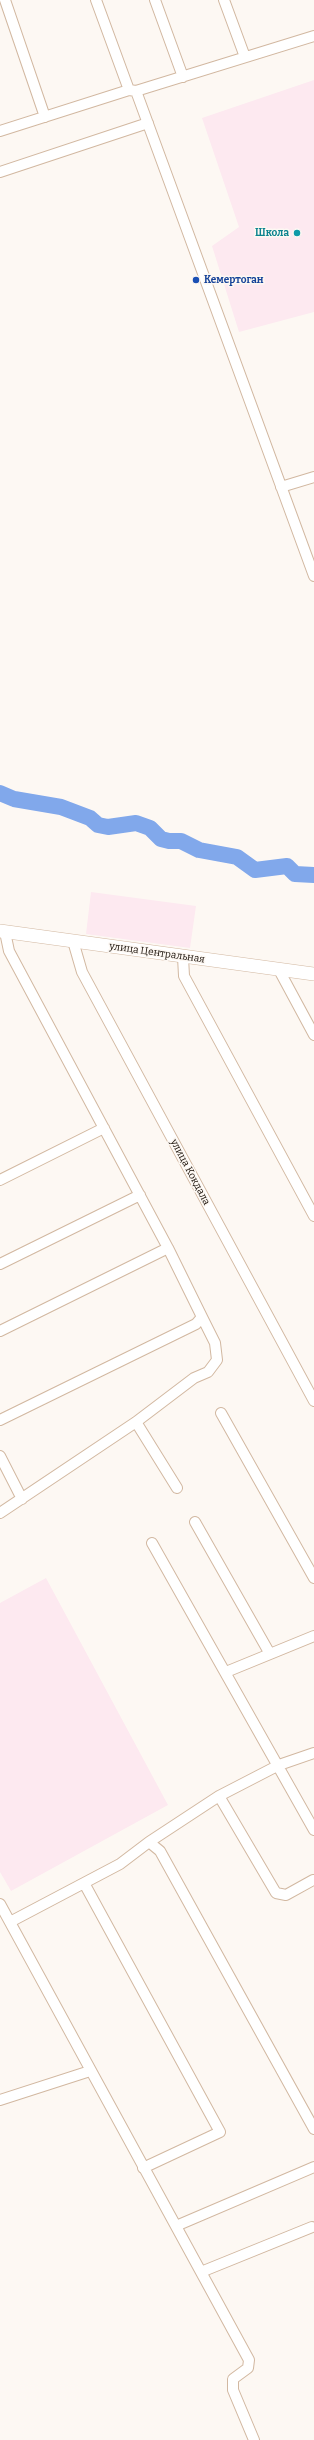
<!DOCTYPE html>
<meta charset="utf-8">
<style>
body{margin:0}
canvas{display:block;background:#fdf8f3}
</style>
<canvas width="314" height="2440"></canvas>
<script>
const c = document.querySelector('canvas').getContext('2d');
c.lineJoin = 'round';
function fill(path, color) { c.fillStyle = color; c.fill(path, 'evenodd'); }
const poly = rows => new Path2D(rows.map(r => 'M' + r).join(''));
function strokePath(path, color, width, dash) { c.strokeStyle = color; c.lineWidth = width; c.lineCap = dash ? 'butt' : 'round'; c.setLineDash(dash || []); c.stroke(path); }
function label(font, color, halo, rows, align = 'center') {
  c.font = font + ' Bitter,serif'; c.lineWidth = 3; c.setLineDash([]); c.textBaseline = 'middle'; c.strokeStyle = halo; c.fillStyle = color; for (const [text, x, y, turn = 0] of rows) {
    c.save(); c.translate(x, y); c.rotate((+turn || 0) * Math.PI / 180); c.textAlign = isNaN(turn) ? turn : align; if (halo) c.strokeText(text, 0, 0); c.fillText(text, 0, 0); c.restore();
  }
}
fill(poly([
 [314,80,314,312,239,332,212,246,239,227,202,118],
 [91,892,196,906,190,948,86,934],
 [46,1578,168,1805,11,1891,0,1872,0,1603]
]), '#fde9f0');
strokePath(poly([
 [0,793,14,799,61,807,90,818,98,825,108,827,136,823,150,828,161,839,169,841,181,841,199,850,237,857,255,870,287,866,295,874,314,875]
]), '#81a8eb', 16);
const minor = poly([
 [5,0,45,117],
 [96,0,129,90],
 [155,0,183,77],
 [224,0,245,57],
 [136,91,314,576],
 [0,131,129,90,136,91,314,36],
 [0,172,148,123],
 [281,487,314,477],
 [73,941,82,972,314,1401],
 [183,957,184,976,314,1216],
 [279,970,314,1035],
 [0,1180,104,1128],
 [0,1264,140,1195],
 [0,1331,168,1248],
 [221,1413,314,1578],
 [0,1420,196,1324,202,1317,168,1248,9,951,5,932],
 [136,1422,177,1488],
 [0,1456,22,1499],
 [0,1513,136,1422,194,1378,208,1372,217,1360,215,1343,202,1317],
 [195,1522,270,1654],
 [152,1543,314,1830],
 [226,1672,314,1636],
 [219,1796,276,1893,286,1895,313,1880],
 [149,1842,160,1851,314,2129],
 [84,1883,220,2132,143,2168],
 [0,1904,249,2360,248,2368,233,2379,233,2390,254,2440],
 [10,1922,120,1864,149,1842,219,1796,279,1765,314,1753],
 [0,2100,90,2071],
 [176,2226,314,2167],
 [201,2272,312,2227]
]);
const major = poly([
 [0,931,314,974]
]);
strokePath(minor, '#d2b8a1', 12);
strokePath(major, '#d2b8a1', 14);
strokePath(minor, '#fff', 10);
strokePath(major, '#fff', 13);
for (const [x, y, r, color] of [
 [297,233,4,"#0f9aa8"],
 [196,280,4,"#1a4fb4"]
]) { const dot = new Path2D(); dot.arc(x, y, r, 0, 2 * Math.PI); c.fillStyle = color; c.fill(dot); strokePath(dot, '#fdf8f3', 1.5); }
label('bold 10px', '#0d838f', '#fdf8f3', [
 ["Школа",289,233]
], 'right');
label('bold 10px', '#164399', '#fdf8f3', [
 ["Кемертоган",204,280]
], 'left');
label('10px', '#160d05', '#fdf8f3', [
 ["улица Центральная",157,953,8],
 ["улица Кокдала",190,1172,62]
]);
</script>
